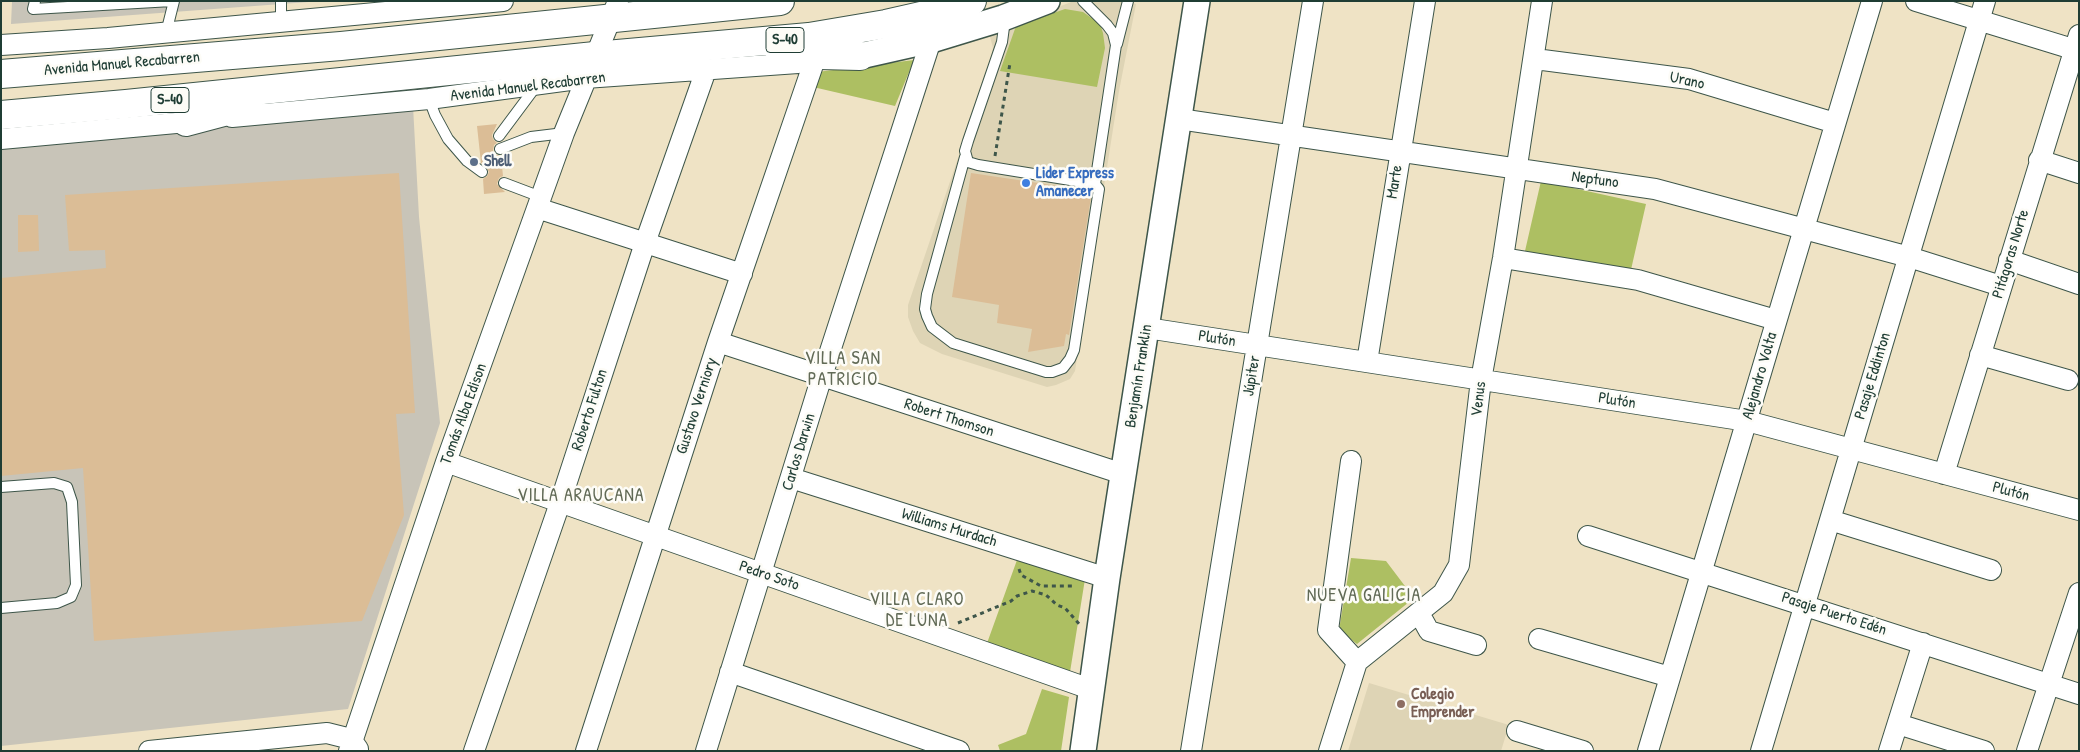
<!DOCTYPE html>
<meta charset="utf-8">
<style>
body{margin:0}
#map{position:relative;width:2080px;height:752px;overflow:hidden;background:#efe3c5;font-family:"Patrick Hand",sans-serif}
canvas{display:block}
.frame{position:absolute;inset:0;border:2px solid #1f3d34;pointer-events:none}
</style>
<div id="map">
<canvas width="2080" height="752"></canvas>
<div class="frame"></div>
</div>
<script>
const c = document.querySelector('canvas').getContext('2d');
c.lineJoin = 'round';
function fill(path, color) { c.fillStyle = color; c.fill(path, 'evenodd'); }
const poly = rows => new Path2D(rows.map(r => 'M' + r).join(''));
function strokePath(path, color, width, dash) { c.strokeStyle = color; c.lineWidth = width; c.lineCap = dash ? 'butt' : 'round'; c.setLineDash(dash || []); c.stroke(path); }
function label(font, color, halo, rows, align = 'center') {
  c.font = font + ' "Patrick Hand",sans-serif'; c.lineWidth = 5; c.setLineDash([]); c.textBaseline = 'middle'; c.strokeStyle = halo; c.fillStyle = color; for (const [text, x, y, turn = 0] of rows) {
    c.save(); c.translate(x, y); c.rotate((+turn || 0) * Math.PI / 180); c.textAlign = isNaN(turn) ? turn : align; if (halo) c.strokeText(text, 0, 0); c.fillText(text, 0, 0); c.restore();
  }
}
fill(poly([
 [1074,1,1124,1,1136,4,1119,91,1075,371,1070,379,1056,385,1047,387,942,354,920,343,913,331,908,317,908,305,988,70,993,48,989,33],
 [1369,683,1509,725,1501,751,1348,751]
]), '#ded4b5');
fill(poly([
 [10,1,322,1,11,24,12,2],
 [413,106,419,217,440,423,348,709,1,746,1,146]
]), '#c8c4b8');
fill(poly([
 [1065,9,1083,12,1100,24,1103,33,1105,48,1097,87,1000,71,1016,26],
 [914,60,895,106,813,87,817,72],
 [1541,181,1646,204,1630,274,1525,251],
 [1351,558,1386,561,1414,598,1357,644,1339,630],
 [1017,560,1085,579,1070,672,986,646],
 [1042,689,1069,697,1061,751,1000,751,998,745,1026,734]
]), '#adbf62');
fill(poly([
 [497,124,492,135,493,139,497,143,494,145,493,151,496,155,501,156,503,176,499,178,497,184,505,192,484,194,483,179,487,176,489,172,486,167,481,163,477,126],
 [399,173,415,413,396,414,404,515,362,621,94,641,83,468,1,476,1,278,106,268,105,250,69,251,65,195],
 [971,173,1092,191,1069,335,1066,334,1064,346,1028,352,1032,329,997,323,999,305,952,297],
 [18,215,38,215,39,251,18,252]
]), '#dbbd96');
const service = poly([
 [35,1,33,9,172,1],
 [281,1,281,22],
 [1003,19,1004,27,1002,42,968,141,965,151,968,162,978,165,1095,184,1116,45,1113,33,1107,25,1083,1],
 [166,33,174,1],
 [1117,44,1128,1],
 [429,99,435,115,448,139,467,161,482,172],
 [499,136,537,85],
 [500,149,531,137,564,133],
 [965,157,927,294,925,309,927,316,932,327,953,343,1046,372,1052,372,1063,368,1070,359,1074,350,1099,189,1095,184],
 [504,183,541,197],
 [1,487,54,483,67,487,72,502,76,585,71,597,57,603,1,608]
]);
const minor = poly([
 [1916,1,2079,51],
 [1,45,108,38,503,1],
 [1535,59,1689,79,1835,123],
 [232,117,429,99,585,78,798,63],
 [1179,119,1655,189,1909,257,2001,286],
 [1,139,198,121],
 [2039,160,2079,173],
 [537,208,742,274],
 [1503,258,1638,280,1776,320],
 [2009,260,2079,284],
 [1147,328,1747,421,2079,510],
 [718,342,1123,474],
 [1980,355,2068,380],
 [1367,362,1425,1],
 [1351,461,1328,630,1357,662],
 [446,462,1093,690],
 [1944,474,2079,35],
 [791,478,1107,578],
 [1830,520,1991,570],
 [1588,536,2079,694],
 [1419,613,1429,631,1476,645],
 [1539,639,1670,677],
 [730,672,959,751],
 [1898,724,1984,751],
 [1517,731,1583,751],
 [149,751,327,733,351,739,358,749],
 [349,751,446,462,564,133,618,1],
 [474,751,560,503,645,243,706,70],
 [586,751,718,342,814,62],
 [706,751,822,376,931,40],
 [1191,751,1313,1],
 [1329,751,1357,662,1443,593,1459,565,1481,380,1503,258,1542,1],
 [1648,751,1872,1],
 [1761,751,1985,1],
 [1889,751,1923,643],
 [2027,751,2079,593]
]);
const tertiary = poly([
 [860,56,931,40,1003,18,1047,1],
 [1083,751,1107,578,1197,1]
]);
const primary = poly([
 [780,54,860,56],
 [1,74,341,46,780,1],
 [1,115,126,104,595,56,809,37,886,24,930,14,972,1],
 [186,122,250,105]
]);
strokePath(service, '#3e564a', 12);
strokePath(minor, '#3e564a', 22);
strokePath(tertiary, '#3e564a', 28);
strokePath(primary, '#3e564a', 30);
strokePath(poly([
 [995,156,1010,63],
 [1019,569,1021,575,1041,586,1073,586],
 [958,623,1011,601,1017,596,1032,591,1046,595,1057,605,1065,608,1081,626]
]), '#3e564a', 3, [4, 4]);
strokePath(service, '#fff', 10);
strokePath(minor, '#fff', 20);
strokePath(tertiary, '#fff', 25);
strokePath(primary, '#fff', 28);
for (const [x, y, r, color] of [
 [474,162,5,"#5c6f8a"],
 [1026,183,5,"#3f7fe0"],
 [1401,704,5,"#8d6e63"]
]) { const dot = new Path2D(); dot.arc(x, y, r, 0, 2 * Math.PI); c.fillStyle = color; c.fill(dot); strokePath(dot, '#fdfcf7', 2); }
for (const [x, y, w] of [
 [785,40,38],
 [170,100,38]
]) { const box = new Path2D(); box.roundRect(x - w / 2, y - 12.5, w, 25, 4); c.fillStyle = '#fdfcf7'; c.fill(box); strokePath(box, '#1f3d34', 1); }
label('bold 15px', '#1f3d34', null, [
 ["S-40",785,40],
 ["S-40",170,100]
]);
label('16px', '#1f3d34', '#fdfcf7', [
 ["Avenida Manuel Recabarren",122,64,-5],
 ["Urano",1687,81,12],
 ["Avenida Manuel Recabarren",528,87,-7],
 ["Neptuno",1595,180,8],
 ["Marte",1395,182,-81],
 ["Pitágoras Norte",2011,254,-73],
 ["Plutón",1217,339,9],
 ["Benjamín Franklin",1139,376,-81],
 ["Júpiter",1252,376,-81],
 ["Alejandro Volta",1760,376,-74],
 ["Pasaje Eddinton",1873,376,-73],
 ["Venus",1479,399,-83],
 ["Plutón",1617,401,9],
 ["Gustavo Verniory",697,406,-72],
 ["Roberto Fulton",590,410,-72],
 ["Tomás Alba Edison",464,414,-70],
 ["Robert Thomson",949,418,18],
 ["Carlos Darwin",799,452,-73],
 ["Plutón",2011,492,15],
 ["Williams Murdach",949,528,17],
 ["Pedro Soto",769,576,19],
 ["Pasaje Puerto Edén",1834,614,18]
]);
label('bold 16px', '#4e5e75', '#fdfcf7', [
 ["Shell",484,162]
], 'left');
label('bold 16px', '#366cbe', '#fdfcf7', [
 ["Lider Express",1036,174],
 ["Amanecer",1036,192]
], 'left');
label('bold 16px', '#785e54', '#fdfcf7', [
 ["Colegio",1411,695],
 ["Emprender",1411,713]
], 'left');
c.letterSpacing = '1px';
label('18px', '#616a56', '#fdfcf7', [
 ["VILLA SAN",843,359],
 ["PATRICIO",843,380],
 ["VILLA ARAUCANA",581,496],
 ["NUEVA GALICIA",1364,596],
 ["VILLA CLARO",917,600],
 ["DE LUNA",917,621]
]);
c.letterSpacing = '0px';
</script>
